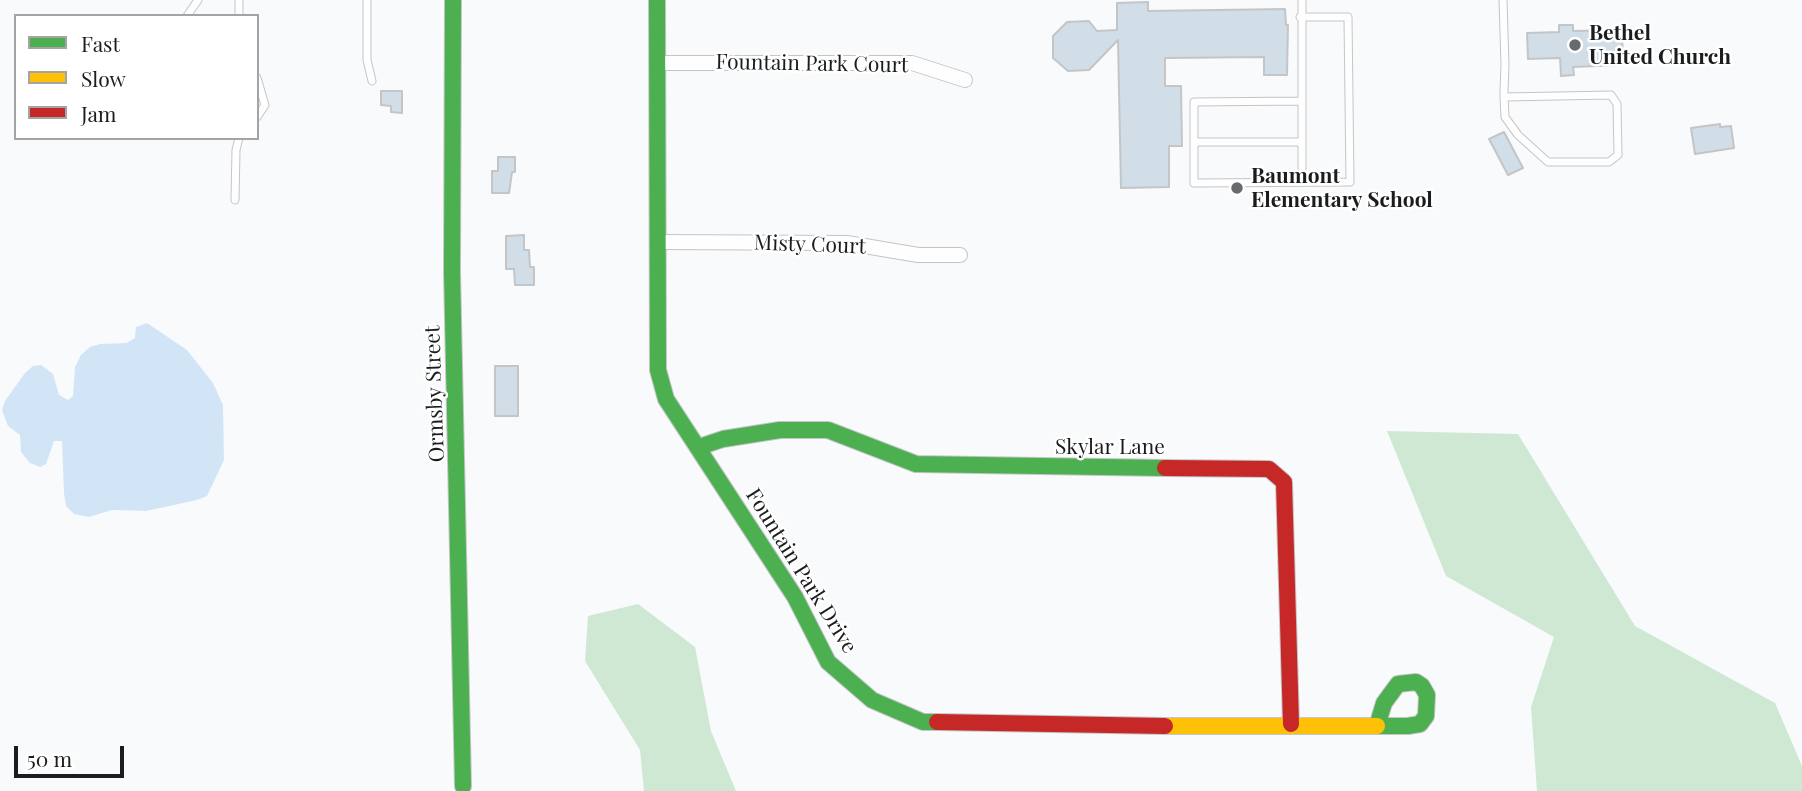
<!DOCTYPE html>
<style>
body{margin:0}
#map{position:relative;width:1802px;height:791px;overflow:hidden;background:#f8fafc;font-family:"Playfair Display",serif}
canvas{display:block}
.legend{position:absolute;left:14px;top:14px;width:245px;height:126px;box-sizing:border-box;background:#fff;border:2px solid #a3a4a5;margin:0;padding:9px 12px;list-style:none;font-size:21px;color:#1a1c1d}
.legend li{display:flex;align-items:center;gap:14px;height:35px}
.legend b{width:35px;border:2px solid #a3a4a5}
.scale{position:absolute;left:14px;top:746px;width:110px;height:32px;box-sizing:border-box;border:4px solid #1a1c1d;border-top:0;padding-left:9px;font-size:21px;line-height:24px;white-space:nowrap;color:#1a1c1d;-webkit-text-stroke:5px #fff;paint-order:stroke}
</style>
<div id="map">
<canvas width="1802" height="791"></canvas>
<ul class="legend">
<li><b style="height:9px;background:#4caf50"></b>Fast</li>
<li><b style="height:9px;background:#ffc107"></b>Slow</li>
<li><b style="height:9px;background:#c62828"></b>Jam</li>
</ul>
<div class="scale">50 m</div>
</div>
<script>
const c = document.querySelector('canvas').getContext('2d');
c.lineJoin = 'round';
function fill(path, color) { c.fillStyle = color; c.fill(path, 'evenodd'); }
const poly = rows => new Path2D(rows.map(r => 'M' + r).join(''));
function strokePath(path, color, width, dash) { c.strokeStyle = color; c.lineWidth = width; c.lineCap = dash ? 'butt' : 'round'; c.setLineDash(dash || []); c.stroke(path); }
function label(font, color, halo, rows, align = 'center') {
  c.font = font + ' "Playfair Display",serif'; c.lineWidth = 5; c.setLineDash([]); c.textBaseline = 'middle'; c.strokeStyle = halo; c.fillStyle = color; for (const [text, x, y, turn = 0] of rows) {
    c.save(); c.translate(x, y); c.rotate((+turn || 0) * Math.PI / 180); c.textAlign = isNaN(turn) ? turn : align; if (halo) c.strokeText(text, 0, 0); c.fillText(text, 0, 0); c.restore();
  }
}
fill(poly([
 [1387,431,1518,434,1635,626,1775,703,1802,766,1802,791,1537,791,1531,707,1554,637,1446,576],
 [638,604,695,647,711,731,736,791,644,791,640,750,585,661,588,616]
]), '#cfe8d4');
fill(poly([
 [147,323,187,350,213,383,223,405,224,460,207,496,197,500,146,511,112,510,89,517,74,514,66,506,64,493,62,441,54,441,46,464,40,467,30,463,21,452,20,435,8,426,2,410,5,401,25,373,33,366,41,365,53,374,59,395,68,400,73,396,75,367,81,355,90,347,100,344,127,343,135,338,136,327]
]), '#d2e5f6');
const building = poly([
 [1148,2,1148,11,1285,9,1286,25,1288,25,1287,75,1264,75,1264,57,1165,58,1165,86,1181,86,1182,146,1169,146,1169,187,1121,188,1118,40,1089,70,1068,71,1053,58,1053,36,1067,22,1089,21,1097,31,1117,30,1117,3,1148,2],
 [1559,25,1573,25,1573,31,1622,30,1623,65,1573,67,1574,75,1561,76,1560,58,1528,59,1527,33,1559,32,1559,25],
 [381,91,402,91,402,113,391,112,391,106,381,105,381,91],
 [1720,124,1720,127,1731,126,1734,148,1695,154,1691,128,1720,124],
 [1504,132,1523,168,1508,175,1489,139,1504,132],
 [498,157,515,157,515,172,512,172,509,193,492,193,492,171,498,171,498,157],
 [524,235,524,250,529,250,530,267,534,267,534,285,515,285,514,269,506,269,506,236,524,235],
 [495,366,518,366,518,416,495,416,495,366]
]);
fill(building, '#d1dde7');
strokePath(building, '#c4c5c7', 2);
const lane = poly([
 [239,0,239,16],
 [367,0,367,60,372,81],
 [1503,0,1505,65,1504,92,1504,97,1505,117,1518,135,1548,162,1609,162,1618,155,1617,104,1611,95,1504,97],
 [187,16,198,0],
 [1300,17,1348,17,1350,182,1194,183,1194,102,1301,101],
 [257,78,265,105,257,117],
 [1194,142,1301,142],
 [1302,182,1302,0],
 [235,200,236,150,239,138]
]);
const street = poly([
 [658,63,912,63,965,80],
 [659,242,847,243,918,255,960,255]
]);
const fast = poly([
 [453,0,452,272,463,786],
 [657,0,658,370,666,399,795,597,828,662,872,700,923,722,937,722],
 [699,447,723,439,780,430,828,430,916,464,1165,468],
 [1377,726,1408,726,1420,724,1426,716,1427,695,1422,686,1416,682,1398,684,1384,703,1377,726]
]);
const slow = poly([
 [1165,726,1377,726]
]);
const jam = poly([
 [1165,468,1269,469,1284,482,1291,724],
 [937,722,1165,726]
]);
strokePath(lane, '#c3c5c7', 9);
strokePath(street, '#c3c5c7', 16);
strokePath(fast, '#c3c5c7', 18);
strokePath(slow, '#c3c5c7', 18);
strokePath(jam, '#c3c5c7', 18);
strokePath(lane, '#fefeff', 7);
strokePath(street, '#fefeff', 14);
strokePath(fast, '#4caf50', 16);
strokePath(slow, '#ffc107', 16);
strokePath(jam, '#c62828', 16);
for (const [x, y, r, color] of [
 [1575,45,7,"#686a6b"],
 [1237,188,7,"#686a6b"]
]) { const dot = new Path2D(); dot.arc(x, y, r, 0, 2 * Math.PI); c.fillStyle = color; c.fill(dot); strokePath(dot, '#fff', 2.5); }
label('bold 21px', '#1a1c1d', '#fff', [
 ["Bethel",1589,33],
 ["United Church",1589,57],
 ["Baumont",1251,176],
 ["Elementary School",1251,200]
], 'left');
label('21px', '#1a1c1d', '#fff', [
 ["Fountain Park Court",812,64,1],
 ["Misty Court",810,245,2],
 ["Ormsby Street",435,394,-92],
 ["Skylar Lane",1110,447],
 ["Fountain Park Drive",801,571,58]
]);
</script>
